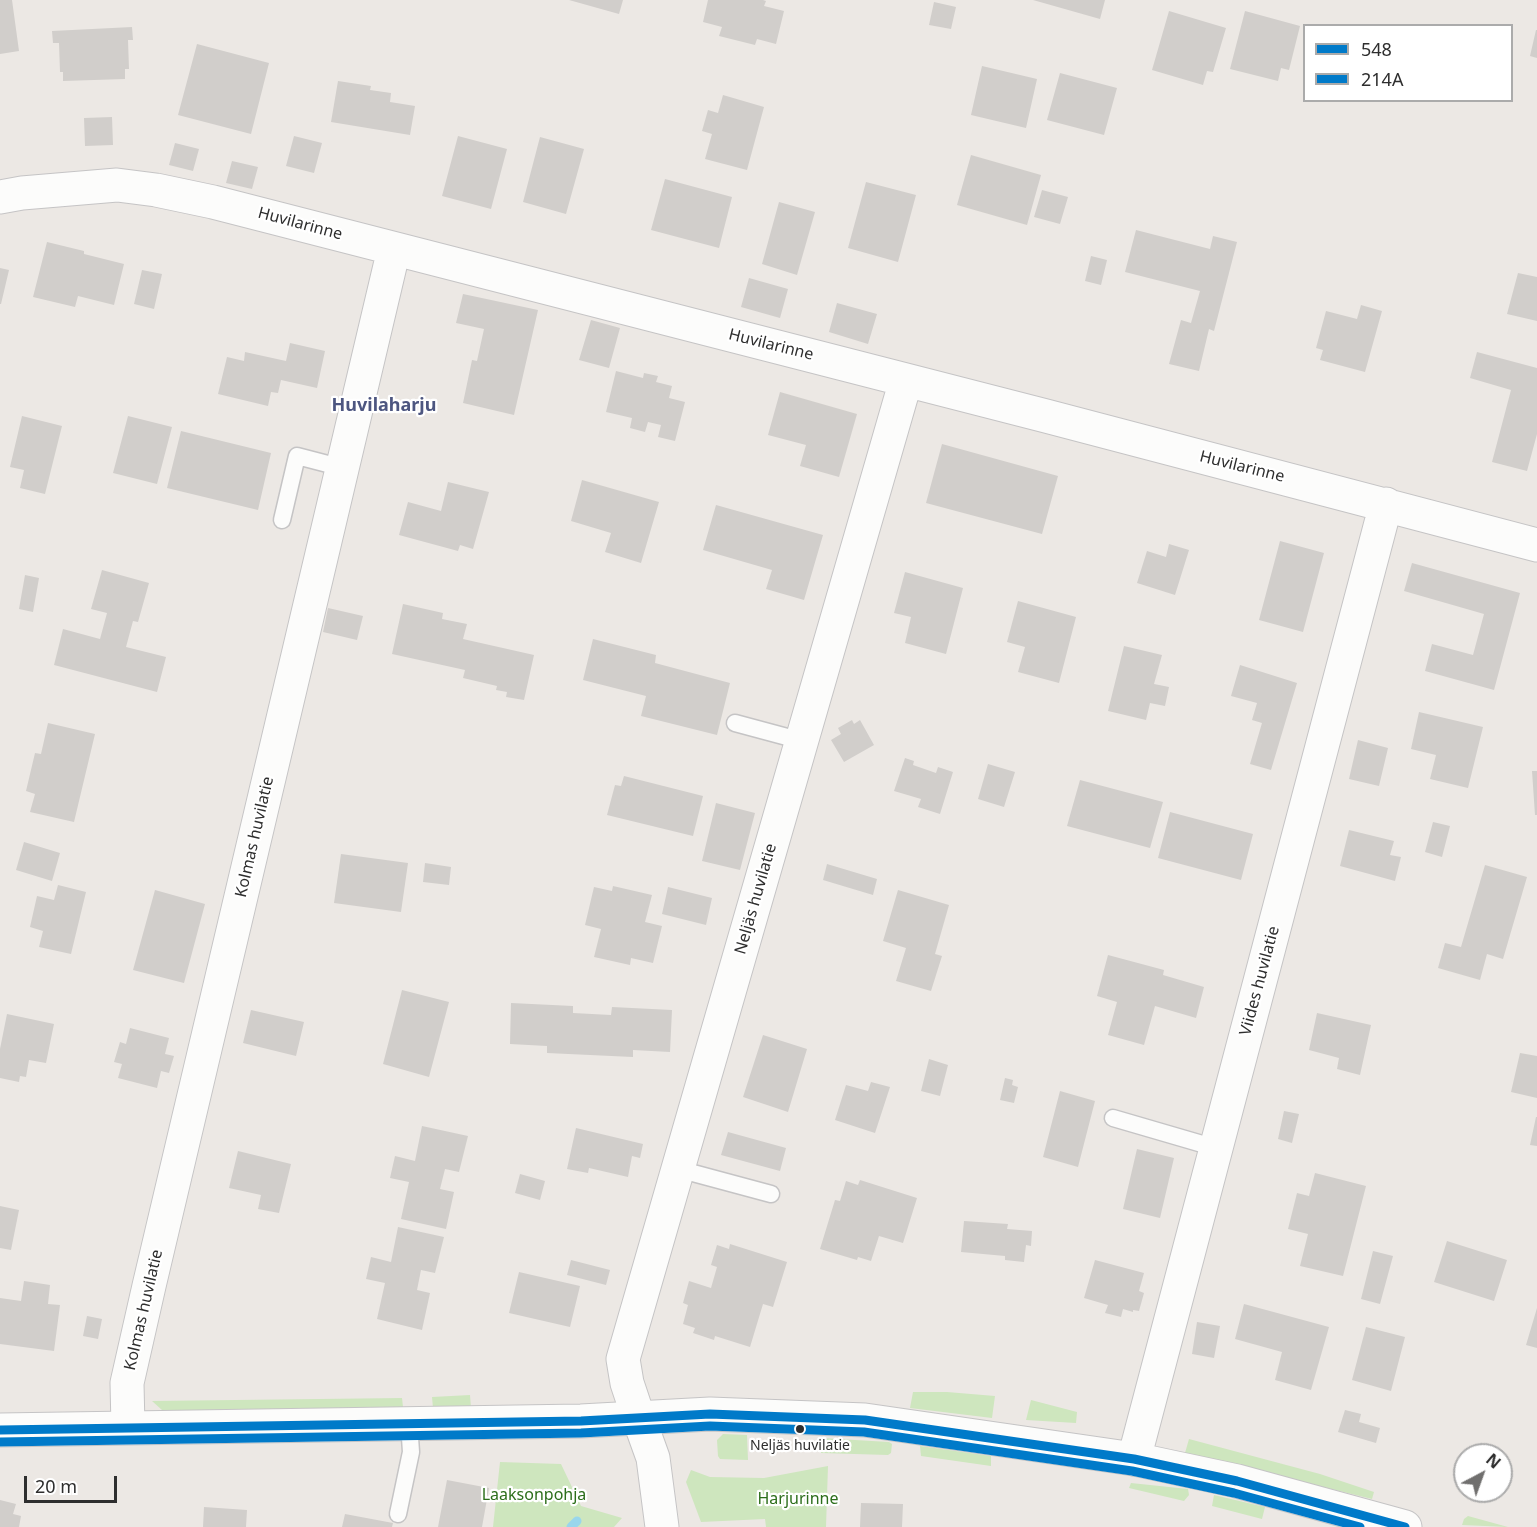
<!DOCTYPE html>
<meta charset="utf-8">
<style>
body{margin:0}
#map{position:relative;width:1537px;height:1527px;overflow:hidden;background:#ece8e4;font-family:"Noto Sans",sans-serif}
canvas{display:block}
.legend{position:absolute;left:1303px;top:24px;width:210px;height:78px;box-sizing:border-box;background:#fff;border:2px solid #ababab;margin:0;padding:8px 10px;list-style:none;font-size:18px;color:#2e2e2e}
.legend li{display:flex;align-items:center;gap:12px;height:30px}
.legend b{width:30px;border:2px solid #ababab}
.north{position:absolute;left:1453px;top:1443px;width:60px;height:60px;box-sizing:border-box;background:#fff;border:2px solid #ababab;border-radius:50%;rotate:41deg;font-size:16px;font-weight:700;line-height:24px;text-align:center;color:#2e2e2e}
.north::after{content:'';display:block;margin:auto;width:21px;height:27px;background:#706f6e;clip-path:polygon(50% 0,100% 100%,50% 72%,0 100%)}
.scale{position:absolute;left:24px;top:1476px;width:93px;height:27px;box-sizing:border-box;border:3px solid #2e2e2e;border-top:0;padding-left:8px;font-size:18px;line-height:21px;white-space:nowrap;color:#2e2e2e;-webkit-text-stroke:4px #fff;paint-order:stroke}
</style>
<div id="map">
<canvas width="1537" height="1527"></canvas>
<ul class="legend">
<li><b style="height:8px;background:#007ac9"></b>548</li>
<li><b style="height:8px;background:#007ac9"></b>214A</li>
</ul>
<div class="north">N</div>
<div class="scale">20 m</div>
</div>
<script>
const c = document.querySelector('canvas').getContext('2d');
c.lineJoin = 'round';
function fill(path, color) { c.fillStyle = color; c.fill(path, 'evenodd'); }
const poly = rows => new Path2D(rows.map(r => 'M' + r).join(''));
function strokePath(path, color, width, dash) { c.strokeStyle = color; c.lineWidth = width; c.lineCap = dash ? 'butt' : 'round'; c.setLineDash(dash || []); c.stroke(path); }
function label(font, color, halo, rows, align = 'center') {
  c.font = font + ' "Noto Sans",sans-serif'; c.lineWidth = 4.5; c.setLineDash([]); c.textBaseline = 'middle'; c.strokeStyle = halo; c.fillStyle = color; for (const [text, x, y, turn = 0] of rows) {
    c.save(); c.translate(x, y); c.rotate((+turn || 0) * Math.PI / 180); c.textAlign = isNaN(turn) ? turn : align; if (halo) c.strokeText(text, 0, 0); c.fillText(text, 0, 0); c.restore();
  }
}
fill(poly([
 [913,1392,947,1392,995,1396,992,1418,910,1408],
 [470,1395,471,1408,433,1408,432,1397],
 [402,1398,403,1407,175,1411,162,1410,152,1401],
 [1031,1400,1077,1412,1076,1423,1026,1420],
 [723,1434,747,1435,748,1460,720,1459,718,1456,717,1440],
 [821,1438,889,1442,892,1444,891,1453,888,1455,821,1453],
 [1189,1439,1320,1474,1374,1492,1372,1499,1185,1453],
 [920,1446,991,1456,991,1466,921,1456],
 [500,1462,561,1464,581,1506,622,1518,614,1527,493,1527],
 [828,1466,826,1527,766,1527,765,1519,701,1522,686,1482,691,1470,710,1477,764,1478],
 [1131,1483,1188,1489,1189,1495,1184,1501,1129,1488],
 [1214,1495,1265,1507,1262,1519,1212,1506],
 [1468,1516,1508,1527,1462,1525,1464,1519]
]), '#cee6be');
strokePath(poly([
 [571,1527,577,1521]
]), '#99d6ec', 9);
fill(poly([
 [0,0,12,0,19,51,0,54],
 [569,0,623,0,619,14],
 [708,0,763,0,766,1,764,6,784,11,776,44,757,39,755,45,719,36,722,27,703,22],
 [1033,0,1105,0,1100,19],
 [934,2,956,7,951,29,929,25],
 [1169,11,1226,28,1213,72,1207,71,1203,85,1152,70],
 [1245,11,1300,26,1289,70,1281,68,1278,81,1230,69],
 [132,27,133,40,128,40,129,69,125,69,125,79,63,81,63,72,60,72,59,43,53,43,52,31],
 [1536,30,1537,30,1537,58,1530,56],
 [197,44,269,63,251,134,178,115],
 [982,66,1037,79,1026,128,971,115],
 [1060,73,1117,88,1104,135,1047,120],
 [338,81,371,86,370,90,391,93,390,102,415,106,410,135,331,122],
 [723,95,764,107,747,170,705,159,712,134,702,131,708,110,718,113],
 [112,117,113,145,85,146,84,118],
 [294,136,322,143,314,173,286,166],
 [458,136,507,149,491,209,442,196],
 [540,137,584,149,566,214,523,202],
 [175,143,199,149,193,171,169,165],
 [971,155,1041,175,1027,225,957,205],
 [232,161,258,167,252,189,226,183],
 [665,179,732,197,719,248,651,230],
 [866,182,916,195,898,262,848,248],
 [1042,190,1068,197,1060,224,1034,217],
 [779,202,815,212,797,275,762,264],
 [1136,230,1210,249,1213,236,1237,242,1214,331,1209,329,1199,371,1169,364,1181,320,1191,323,1200,291,1125,272],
 [47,242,84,251,84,254,124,264,114,305,78,296,75,307,33,297],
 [1091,256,1107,260,1101,285,1085,281],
 [0,268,9,270,1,304,0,304],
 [142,270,162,274,154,309,134,304],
 [1518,273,1537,277,1537,321,1507,314],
 [749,278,788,289,780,318,741,307],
 [463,294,538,310,514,415,463,403,472,360,477,361,484,329,456,323],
 [837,303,877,314,868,344,829,332],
 [1361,305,1382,311,1365,372,1320,360,1323,350,1316,348,1326,311,1357,319],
 [591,320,620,328,609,368,579,360],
 [290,343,325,351,317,388,281,380,278,393,271,392,268,406,218,394,227,357,244,361,245,352,286,361],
 [1477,352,1537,368,1537,434,1527,471,1492,462,1511,390,1470,378],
 [616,371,643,378,644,373,658,376,656,382,672,386,669,398,685,402,675,441,658,437,661,425,648,422,645,432,630,428,632,418,606,412],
 [780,392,857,414,839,477,800,466,806,445,768,435],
 [22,416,62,426,45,494,20,488,24,470,10,467],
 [128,416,172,427,157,484,113,473],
 [181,431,271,453,258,510,167,488],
 [942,444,1058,476,1042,534,926,503],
 [582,480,659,502,641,563,605,552,611,533,571,521],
 [448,482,489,492,473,549,460,545,458,551,399,535,408,502,441,511],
 [716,505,823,535,804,600,766,589,772,570,703,550],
 [1280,541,1324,553,1303,632,1259,620],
 [1169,544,1189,550,1175,595,1137,583,1147,551,1166,557],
 [1412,563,1520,593,1494,690,1425,671,1432,644,1473,655,1484,614,1404,591],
 [102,570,149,583,138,622,133,621,126,647,166,657,157,692,54,665,63,629,100,639,107,613,91,609],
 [905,572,963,588,946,654,905,643,911,617,894,613],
 [25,575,39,578,33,612,19,609],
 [1018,601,1076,617,1059,683,1018,672,1025,647,1007,642],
 [403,604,443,613,442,619,467,624,463,639,534,655,524,700,506,697,507,692,496,690,497,686,463,678,465,670,392,654],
 [328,608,363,616,357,640,323,632],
 [593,639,656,655,655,663,730,683,717,735,641,716,646,696,583,680],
 [1124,646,1162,655,1154,684,1169,687,1165,706,1150,703,1146,720,1108,711],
 [1240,665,1297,683,1271,770,1250,764,1262,723,1252,720,1257,703,1231,696],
 [1419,712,1483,727,1468,788,1430,779,1436,755,1411,749],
 [852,720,854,724,860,720,874,745,844,762,831,740,841,734,838,728],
 [48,723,95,734,74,822,30,812,35,794,26,791,35,753,41,754],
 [1358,740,1388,748,1379,786,1349,779],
 [905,758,914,761,913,765,936,773,938,767,953,772,940,814,918,807,921,799,894,791],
 [988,764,1015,772,1004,807,978,799],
 [1532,771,1537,771,1537,815,1535,815],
 [624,776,703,796,693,836,607,815,615,785,621,786],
 [1080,780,1163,802,1150,848,1067,826],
 [716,803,755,813,740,870,702,861],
 [1170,812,1253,834,1241,880,1158,858],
 [1433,822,1450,826,1442,857,1425,852],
 [1349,830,1394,841,1390,855,1401,857,1395,881,1340,866],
 [24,842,60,853,52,881,16,870],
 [341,854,408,863,401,912,334,903],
 [425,863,451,867,449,885,423,882],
 [827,864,877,879,873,895,823,880],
 [1485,865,1527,877,1503,959,1487,954,1480,980,1438,968,1445,943,1461,947],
 [58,885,86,892,71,954,39,947,43,931,30,927,37,896,54,900],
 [613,886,652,895,645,922,662,926,653,963,631,958,630,965,594,957,601,929,585,925,594,887,612,891],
 [668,887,712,898,706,925,662,914],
 [155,890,205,904,184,983,133,970],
 [898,890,949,905,935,954,942,956,931,991,896,981,906,948,883,941],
 [1108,955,1164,970,1163,975,1204,987,1196,1018,1155,1006,1144,1045,1108,1035,1117,1002,1097,996],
 [402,990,449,1002,429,1077,383,1064],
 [511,1003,573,1006,573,1013,611,1015,612,1007,672,1010,670,1052,633,1050,633,1057,547,1053,547,1046,510,1044],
 [251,1010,304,1022,296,1056,243,1043],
 [1317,1013,1371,1025,1360,1075,1337,1069,1339,1058,1309,1050],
 [7,1014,54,1024,46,1063,29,1060,26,1077,20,1076,19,1082,0,1078,0,1049],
 [130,1028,169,1038,165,1054,174,1056,169,1073,161,1071,157,1088,118,1078,122,1064,114,1062,120,1042,126,1044],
 [763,1035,807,1049,788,1112,743,1097],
 [1520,1053,1537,1056,1537,1098,1511,1092],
 [929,1059,948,1065,940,1096,921,1091],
 [1005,1078,1013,1080,1012,1085,1018,1087,1014,1103,1000,1100],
 [871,1082,890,1087,875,1133,835,1120,846,1085,868,1091],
 [1060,1091,1095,1101,1078,1167,1043,1157],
 [1284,1111,1299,1114,1292,1143,1278,1139],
 [1536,1117,1537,1117,1537,1146,1530,1145],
 [422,1126,468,1136,459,1172,445,1169,440,1189,454,1192,446,1229,401,1219,409,1182,390,1178,395,1156,415,1161],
 [576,1128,643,1144,640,1158,632,1156,628,1177,589,1168,588,1173,567,1169],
 [728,1132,786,1148,780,1171,721,1155],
 [1137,1149,1174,1158,1160,1218,1123,1209],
 [238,1151,291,1164,279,1213,258,1209,261,1195,229,1188],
 [1315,1173,1366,1186,1343,1276,1300,1266,1308,1234,1288,1229,1297,1193,1309,1196],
 [520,1174,545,1181,540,1200,515,1193],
 [860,1180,917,1198,903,1243,879,1236,871,1261,858,1257,857,1260,820,1249,835,1200,840,1201,846,1181,858,1185],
 [0,1206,19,1210,11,1250,0,1248],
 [964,1221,1008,1224,1007,1229,1032,1231,1031,1246,1026,1245,1024,1262,1005,1260,1005,1256,961,1252],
 [398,1227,444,1237,435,1273,421,1270,417,1290,430,1293,422,1330,377,1319,385,1283,366,1279,371,1257,391,1262],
 [1447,1241,1507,1260,1494,1301,1434,1282],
 [730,1244,787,1262,773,1307,763,1304,750,1347,715,1336,714,1340,693,1333,695,1328,683,1324,688,1305,683,1303,689,1281,711,1288,717,1267,711,1265,717,1245,729,1249],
 [1373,1251,1393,1256,1380,1304,1361,1299],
 [571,1260,610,1270,606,1285,567,1275],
 [1095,1260,1144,1273,1139,1291,1144,1293,1139,1311,1133,1310,1133,1312,1123,1309,1121,1317,1105,1313,1108,1305,1084,1298],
 [519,1272,580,1286,570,1327,509,1313],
 [24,1281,50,1285,48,1304,60,1305,54,1351,0,1344,0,1298,21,1301],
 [1244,1304,1329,1327,1311,1390,1275,1380,1282,1352,1235,1339],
 [1537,1308,1537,1348,1526,1345],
 [87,1316,102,1319,98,1339,83,1336],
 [1197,1322,1220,1326,1214,1358,1192,1354],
 [1366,1327,1405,1337,1391,1391,1352,1380],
 [1345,1410,1361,1414,1359,1422,1380,1428,1376,1443,1338,1432],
 [447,1480,489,1488,482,1527,438,1527],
 [0,1500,16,1504,13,1514,21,1516,19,1527,0,1527],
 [861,1503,903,1504,902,1527,860,1527],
 [204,1507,247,1510,246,1527,203,1527],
 [345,1514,393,1523,392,1527,342,1527]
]), '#d1cecb');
const lane = poly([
 [282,520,297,456,343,468],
 [735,723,802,741],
 [1113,1118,1216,1148],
 [678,1169,771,1194],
 [398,1514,411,1452,409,1423]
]);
const street = poly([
 [0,197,22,193,117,185,156,190,213,202,1046,416,1537,545],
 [639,1419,627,1383,623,1359,906,380],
 [128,1427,127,1383,149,1286,394,249],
 [1134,1459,1386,504]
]);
const secondary = poly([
 [639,1419,653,1458,662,1527],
 [0,1430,581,1421,710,1414,865,1420,1134,1459,1237,1481,1405,1527]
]);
strokePath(lane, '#c5c4c5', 19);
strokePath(street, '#c5c4c5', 35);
strokePath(secondary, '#c5c4c5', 35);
strokePath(lane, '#fcfcfb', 16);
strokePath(street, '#fcfcfb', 33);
strokePath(secondary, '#fcfcfb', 33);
strokePath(poly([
 [0,1430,581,1421,710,1414,865,1420,1134,1459,1237,1481,1405,1527]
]), '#007ac9', 9);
strokePath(poly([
 [0,1442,581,1433,710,1426,864,1432,1132,1471,1234,1493,1360,1527]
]), '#007ac9', 9);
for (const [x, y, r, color] of [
 [800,1429,5,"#2e2e2e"]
]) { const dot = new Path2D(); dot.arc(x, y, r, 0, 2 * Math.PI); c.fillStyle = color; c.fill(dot); strokePath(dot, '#fff', 2); }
label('14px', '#2e2e2e', '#fff', [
 ["Neljäs huvilatie",800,1446]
]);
label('16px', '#2e2e2e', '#fff', [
 ["Huvilarinne",300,224,15],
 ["Huvilarinne",771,345,14],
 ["Huvilarinne",1242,467,14],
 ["Kolmas huvilatie",255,837,-77],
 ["Neljäs huvilatie",756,899,-74],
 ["Viides huvilatie",1260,981,-75],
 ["Kolmas huvilatie",144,1310,-77]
]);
label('16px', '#2c6e1b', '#fff', [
 ["Laaksonpohja",534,1495],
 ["Harjurinne",798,1499]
]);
label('bold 18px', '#4d5680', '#fff', [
 ["Huvilaharju",384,406]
]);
</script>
